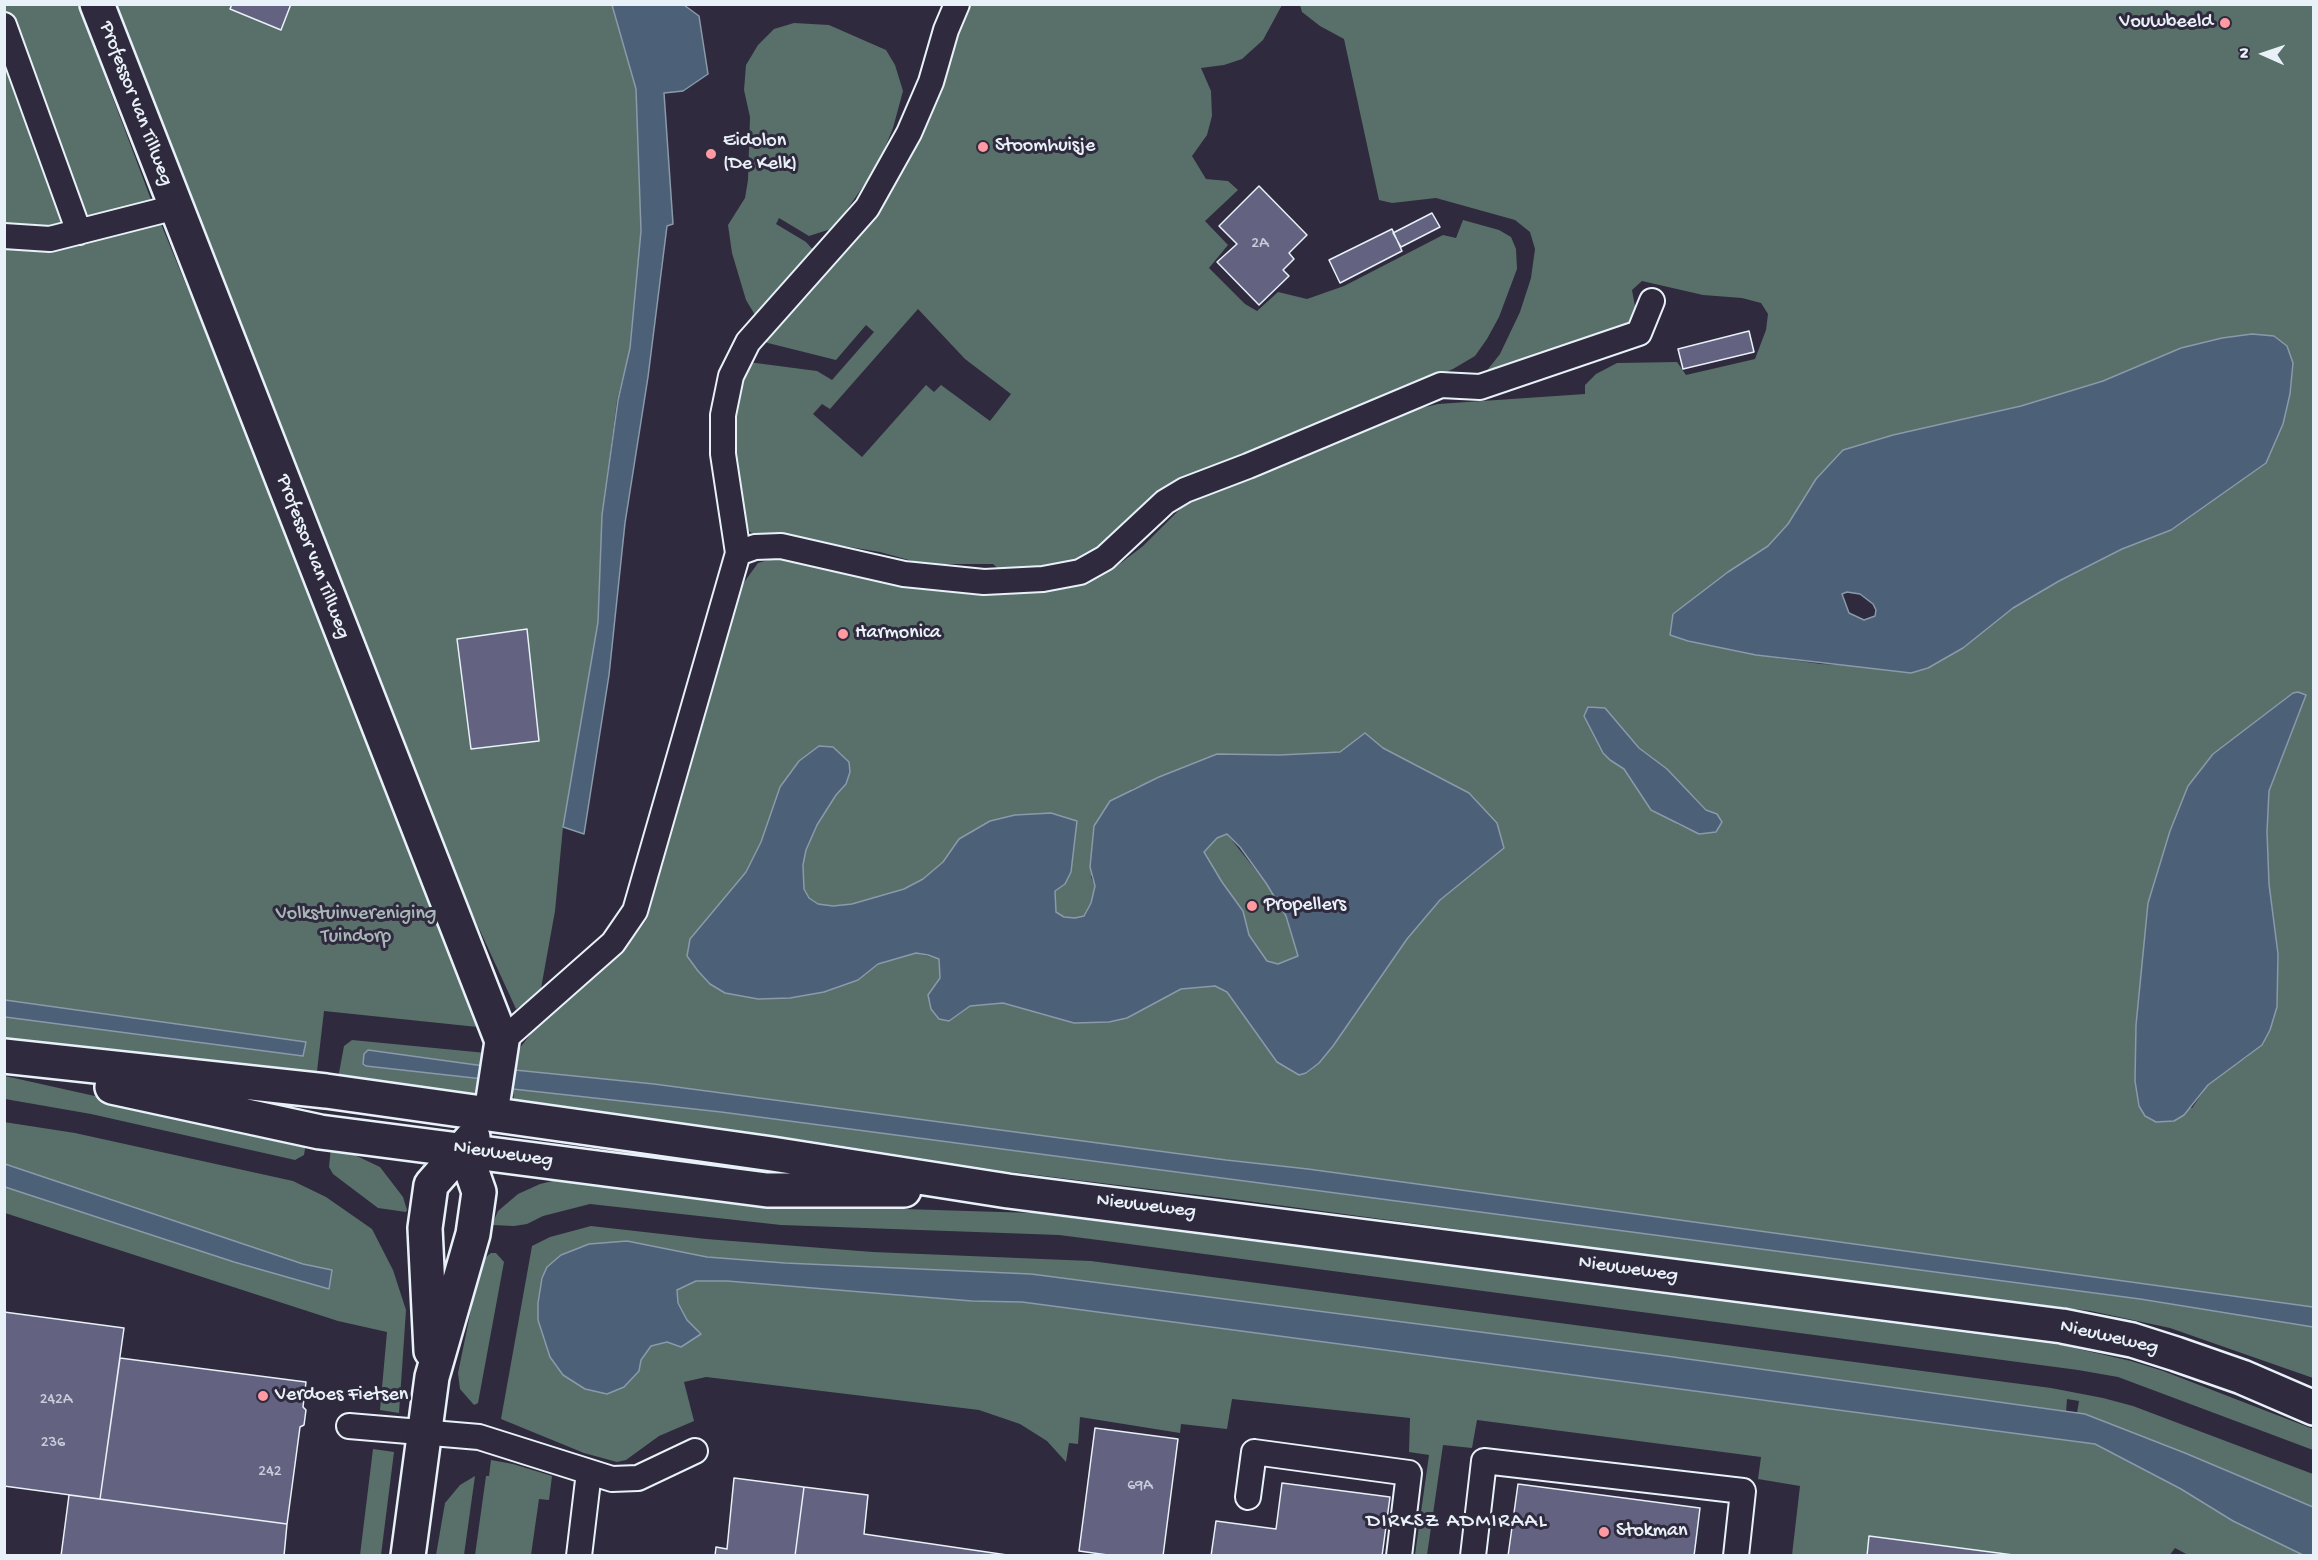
<!DOCTYPE html>
<style>
body{margin:0}
#map{position:relative;width:2318px;height:1560px;overflow:hidden;background:#2f2a3d;font-family:"Gochi Hand",sans-serif}
canvas{display:block}
.frame{position:absolute;inset:0;border:6px solid #e8f1f8;pointer-events:none}
.north{position:absolute;left:2234px;top:24px;width:60px;height:60px;-webkit-text-stroke:4px #2f2a3d;paint-order:stroke;rotate:273deg;font-size:16px;font-weight:700;line-height:24px;text-align:center;color:#e8f1f8}
.north::after{content:'';display:block;margin:auto;width:21px;height:27px;background:#e8f1f8;clip-path:polygon(50% 0,100% 100%,50% 72%,0 100%)}
</style>
<div id="map">
<canvas width="2318" height="1560"></canvas>
<div class="frame"></div>
<div class="north">N</div>
</div>
<script>
const c = document.querySelector('canvas').getContext('2d');
c.lineJoin = 'round';
function fill(path, color) { c.fillStyle = color; c.fill(path, 'evenodd'); }
const poly = rows => new Path2D(rows.map(r => 'M' + r).join(''));
function strokePath(path, color, width, dash) { c.strokeStyle = color; c.lineWidth = width; c.lineCap = dash ? 'butt' : 'round'; c.setLineDash(dash || []); c.stroke(path); }
function label(font, color, halo, rows, align = 'center') {
  c.font = font + ' "Gochi Hand",sans-serif'; c.lineWidth = 6; c.setLineDash([]); c.textBaseline = 'middle'; c.strokeStyle = halo; c.fillStyle = color; for (const [text, x, y, turn = 0] of rows) {
    c.save(); c.translate(x, y); c.rotate((+turn || 0) * Math.PI / 180); c.textAlign = isNaN(turn) ? turn : align; if (halo) c.strokeText(text, 0, 0); c.fillText(text, 0, 0); c.restore();
  }
}
fill(poly([
 [612,4,636,89,641,231,630,348,617,400,602,515,598,622,563,827,555,911,540,994,516,1009,421,802,108,5],
 [5,5,78,5,150,197,483,1009,487,1028,324,1011,316,1080,5,1038,5,1017,303,1056,305,1042,5,1000],
 [968,5,1282,5,1263,40,1242,59,1224,65,1201,68,1211,91,1212,116,1207,135,1192,156,1206,179,1228,181,1238,190,1205,221,1228,245,1209,268,1245,304,1257,311,1278,292,1307,299,1344,286,1443,235,1456,238,1463,220,1499,230,1511,237,1516,249,1517,269,1499,317,1487,339,1475,356,1453,369,1246,457,1142,516,1077,564,1003,573,993,564,923,564,880,552,802,539,766,539,750,532,739,519,734,449,735,412,741,376,748,362,817,371,832,380,874,332,866,325,836,360,764,342,873,210],
 [918,309,965,359,1011,394,990,421,941,385,934,392,926,385,862,457,813,414,822,404,830,409],
 [1300,5,2313,5,2313,1307,1308,1169,1226,1160,654,1084,515,1070,519,1049,553,1005,602,962,625,949,647,919,732,607,742,585,758,563,782,556,1054,587,1117,566,1143,546,1188,501,1397,414,1438,404,1585,394,1585,385,1596,374,1617,363,1677,362,1686,375,1755,359,1766,330,1768,314,1761,303,1742,298,1703,295,1642,281,1632,290,1637,317,1625,328,1485,373,1500,354,1520,312,1531,278,1535,249,1530,232,1515,220,1436,198,1392,203,1379,200,1344,39,1320,26,1302,12],
 [2252,334,2274,336,2287,346,2293,363,2290,394,2283,424,2171,530,2122,549,2059,581,2013,608,1862,666,1821,664,1756,655,1688,641,1670,635,1728,572,1768,546,1788,524,1816,479,1843,450,1893,435,2021,406,2103,381,2181,348],
 [2298,692,2306,695,2269,791,2267,832,2269,884,2278,954,2277,1007,2247,1057,2220,1074,2208,1085,2192,1108,2135,1081,2136,1025,2148,903,2170,831,2188,786,2213,754,2293,693],
 [1605,708,1639,748,1667,769,1707,810,1717,814,1699,834,1677,824,1639,790,1624,769,1603,753,1595,736],
 [1365,733,1383,748,1469,793,1479,869,1440,900,1407,939,1333,1046,1319,1063,1307,1073,1277,1062,1227,992,1215,986,1181,989,1127,1018,1074,1023,1003,1003,970,1006,949,1021,940,978,939,959,916,953,878,964,858,980,824,992,791,998,758,999,725,993,710,984,726,897,746,872,761,842,833,747,849,762,846,784,836,795,817,825,806,849,803,865,804,889,809,898,818,904,833,906,852,904,904,889,923,879,943,862,959,839,990,821,1065,884,1055,891,1056,912,1064,917,1075,918,1084,916,1091,903,1095,886,1091,877,1132,789,1217,754,1280,755,1340,752],
 [794,23,829,25,886,50,895,65,903,91,893,128,878,165,834,228,809,236,779,218,776,224,806,242,815,252,769,311,755,315,746,300,732,253,728,225,745,198,748,180,750,117,744,90,746,65,758,45,774,29],
 [1227,834,1266,883,1286,916,1298,956,1278,964,1267,961,1249,935,1243,911,1222,882,1204,851,1217,838],
 [352,1040,486,1053,484,1066,368,1050,366,1066,483,1079,481,1088,476,1095,465,1099,337,1084,344,1046],
 [5,1076,306,1143,304,1155,295,1160,91,1114,5,1099],
 [513,1089,721,1112,2140,1299,2313,1327,2313,1378,2170,1328,2091,1311,1744,1268,1240,1200,1003,1171,811,1141,521,1106,514,1101],
 [4,1122,75,1133,293,1181,326,1197,372,1229,393,1270,406,1310,399,1413,380,1410,387,1332,338,1321,5,1213],
 [331,1147,342,1149,380,1167,403,1197,407,1210,406,1212,378,1208,333,1174,329,1167],
 [565,1178,774,1205,1033,1213,2061,1345,2131,1361,2163,1371,2313,1429,2313,1450,2118,1377,2078,1370,1114,1242,1059,1235,781,1225,590,1204,543,1216,527,1224,514,1226,492,1225,498,1211,518,1194,540,1184],
 [591,1226,706,1239,873,1252,1091,1261,2051,1388,2103,1398,2133,1406,2313,1474,2314,1507,2185,1453,2105,1422,2077,1413,2079,1401,2067,1399,2066,1412,1666,1356,1031,1274,785,1263,707,1257,542,1278,538,1303,538,1320,639,1371,641,1360,651,1346,701,1334,687,1320,678,1303,677,1290,696,1281,727,1281,972,1301,1022,1302,1785,1403,2006,1430,2095,1444,2181,1489,2233,1521,2303,1555,2188,1555,2175,1548,2169,1556,2021,1556,1870,1536,1867,1555,1792,1555,1800,1486,1758,1479,1761,1457,1477,1420,1472,1448,1443,1445,1427,1555,1415,1555,1429,1455,1409,1452,1410,1418,1232,1399,1227,1429,1181,1424,1180,1433,1080,1417,1078,1444,1069,1443,1066,1462,1047,1441,1020,1424,979,1410,706,1377,684,1382,694,1421,659,1436,626,1460,617,1462,584,1453,501,1419,532,1246,550,1237],
 [491,1253,496,1253,504,1262,478,1403,474,1405,460,1389,458,1373,481,1261],
 [373,1449,394,1452,381,1555,360,1555],
 [491,1460,513,1464,552,1476,549,1500,539,1499,531,1555,475,1555,486,1476,489,1476],
 [475,1476,464,1555,436,1555,445,1503,460,1485]
]), '#596f6a');
const water = poly([
 [612,5,684,5,699,16,708,74,683,91,664,93,673,224,667,226,648,377,625,523,609,675,584,834,563,827,598,622,602,515,618,400,630,348,641,231,636,89,612,5],
 [2252,334,2274,336,2287,346,2293,363,2290,394,2283,424,2266,463,2171,530,2122,549,2059,581,2013,608,1963,648,1928,668,1911,673,1756,655,1688,641,1670,635,1673,614,1728,572,1768,546,1788,524,1816,479,1843,450,1893,435,2021,406,2103,381,2181,348,2222,338,2252,334],
 [1847,592,1860,594,1873,604,1876,610,1875,616,1864,620,1849,613,1842,594,1847,592],
 [2298,692,2306,695,2269,791,2267,832,2269,884,2278,954,2277,1007,2270,1030,2262,1045,2208,1085,2184,1115,2174,1121,2156,1122,2145,1116,2139,1106,2135,1081,2136,1025,2148,903,2170,831,2188,786,2213,754,2293,693,2298,692],
 [1588,707,1605,708,1639,748,1667,769,1706,810,1717,814,1722,822,1716,832,1699,834,1651,810,1624,769,1610,760,1603,753,1584,716,1588,707],
 [1365,733,1383,748,1469,793,1497,823,1504,848,1440,900,1407,939,1333,1046,1319,1063,1306,1073,1299,1075,1277,1062,1227,992,1215,986,1181,989,1127,1018,1109,1022,1074,1023,1003,1003,970,1006,949,1021,939,1019,931,1009,928,995,940,978,939,959,928,955,916,953,878,964,858,980,824,992,790,998,758,999,725,993,710,984,698,971,687,956,690,939,746,872,761,842,780,787,799,761,819,746,833,747,849,762,850,772,846,784,836,795,817,825,806,850,803,865,804,889,809,898,818,904,833,906,852,904,904,889,923,879,943,862,959,839,990,821,1015,815,1051,813,1077,821,1071,872,1065,884,1055,891,1056,912,1064,917,1075,918,1084,916,1091,903,1095,886,1090,867,1094,826,1110,801,1159,777,1217,754,1280,755,1340,752,1365,733],
 [1227,834,1240,847,1266,883,1286,916,1298,956,1278,964,1267,961,1249,935,1243,911,1222,882,1204,852,1217,838,1227,834],
 [5,1000,306,1042,303,1056,5,1017,5,1000],
 [368,1050,484,1066,483,1079,366,1066,363,1064,364,1054,368,1050],
 [515,1070,654,1084,1226,1160,1308,1169,2313,1307,2313,1327,2140,1299,721,1112,513,1089,515,1070],
 [5,1164,303,1264,332,1270,329,1289,234,1262,5,1187,5,1164],
 [627,1241,707,1257,785,1263,1031,1274,1666,1356,2085,1414,2185,1453,2313,1507,2313,1555,2303,1555,2233,1521,2181,1489,2095,1444,1022,1302,972,1301,727,1281,696,1281,677,1290,678,1303,687,1320,701,1334,681,1347,667,1342,651,1346,641,1360,639,1371,624,1387,607,1394,585,1389,563,1375,550,1357,538,1320,538,1303,542,1278,547,1267,561,1255,589,1244,627,1241]
]);
fill(water, '#4c6077');
strokePath(water, '#8a9aab', 1.5);
const building = poly([
 [232,4,291,4,281,30,230,9,232,4],
 [1259,186,1307,235,1289,253,1294,259,1283,270,1289,276,1259,305,1217,262,1237,244,1219,226,1259,186],
 [1432,213,1440,227,1401,247,1393,233,1432,213],
 [1392,229,1402,251,1340,283,1329,260,1392,229],
 [1749,331,1754,352,1683,369,1678,349,1749,331],
 [527,629,539,741,471,749,457,639,527,629],
 [4,1312,124,1328,100,1499,4,1486,4,1312],
 [120,1358,306,1382,303,1407,306,1410,304,1425,300,1427,287,1524,100,1499,120,1358],
 [1095,1428,1178,1439,1163,1556,1115,1556,1079,1551,1095,1428],
 [734,1478,804,1487,795,1556,715,1556,716,1547,727,1549,734,1478],
 [1282,1483,1390,1497,1382,1556,1211,1556,1216,1521,1276,1529,1282,1483],
 [1518,1484,1700,1508,1694,1556,1508,1556,1518,1484],
 [804,1487,868,1495,864,1534,1014,1556,795,1556,804,1487],
 [69,1495,287,1524,284,1556,61,1556,69,1495],
 [1869,1536,2021,1556,1867,1556,1869,1536]
]);
fill(building, '#636280');
strokePath(building, '#e8f1f8', 1.5);
const service = poly([
 [4,25,79,232],
 [4,236,50,239,176,207],
 [738,553,755,547,781,546,904,574,984,582,1043,579,1080,572,1105,558,1165,502,1185,490,1248,466,1441,385,1480,387,1639,333,1652,301],
 [502,1041,613,943,635,911,738,553,723,454,723,415,731,376,748,342,867,208,909,133,931,82,946,30,957,4],
 [349,1426,479,1437,612,1479,638,1478,695,1451],
 [1248,1497,1254,1452,1409,1473,1399,1556],
 [579,1556,589,1472],
 [1473,1556,1484,1461,1743,1491,1736,1556]
]);
const minor = poly([
 [97,4,502,1041,491,1113]
]);
const tertiary = poly([
 [4,1056,326,1091,772,1154,1008,1191,2062,1326,2132,1340,2176,1354,2242,1377,2314,1408],
 [112,1087,320,1132,767,1190,904,1190],
 [431,1351,425,1228,431,1185,473,1137],
 [408,1556,432,1377,473,1234,479,1192,464,1149]
]);
strokePath(service, '#e8f1f8', 28);
strokePath(minor, '#e8f1f8', 38);
strokePath(tertiary, '#e8f1f8', 38);
strokePath(service, '#2f2a3d', 24);
strokePath(minor, '#2f2a3d', 33);
strokePath(tertiary, '#2f2a3d', 33);
for (const [x, y, r, color] of [
 [2225,23,6,"#ff9aa2"],
 [983,147,6,"#ff9aa2"],
 [711,154,6,"#ff9aa2"],
 [843,634,6,"#ff9aa2"],
 [1252,906,6,"#ff9aa2"],
 [263,1396,6,"#ff9aa2"],
 [1604,1532,6,"#ff9aa2"]
]) { const dot = new Path2D(); dot.arc(x, y, r, 0, 2 * Math.PI); c.fillStyle = color; c.fill(dot); strokePath(dot, '#2f2a3d', 2); }
label('16px', '#c7cdda', null, [
 ["2A",1260,245],
 ["242A",56,1401],
 ["236",53,1444],
 ["242",270,1473],
 ["69A",1140,1487]
]);
label('20px', '#e8f1f8', '#2f2a3d', [
 ["Vouwbeeld",2213,23,"right"],
 ["Eidolon",723,142],
 ["(De Kelk)",723,165],
 ["Stoomhuisje",995,147],
 ["Harmonica",855,634],
 ["Propellers",1264,906],
 ["Verdoes Fietsen",275,1396],
 ["Stokman",1616,1532]
], 'left');
label('20px', '#e8f1f8', '#2f2a3d', [
 ["Professor van Tillweg",135,104,69],
 ["Professor van Tillweg",312,557,69],
 ["Nieuweweg",503,1155,8],
 ["Nieuweweg",1146,1207,7],
 ["Nieuweweg",1628,1270,8],
 ["Nieuweweg",2109,1338,13]
]);
label('20px', '#a8b6b8', '#2f2a3d', [
 ["Volkstuinvereniging",356,915],
 ["Tuindorp",356,938]
]);
c.letterSpacing = '1.5px';
label('21px', '#e8f1f8', '#2f2a3d', [
 ["DIRKSZ ADMIRAAL",1457,1523]
]);
c.letterSpacing = '0px';
</script>
